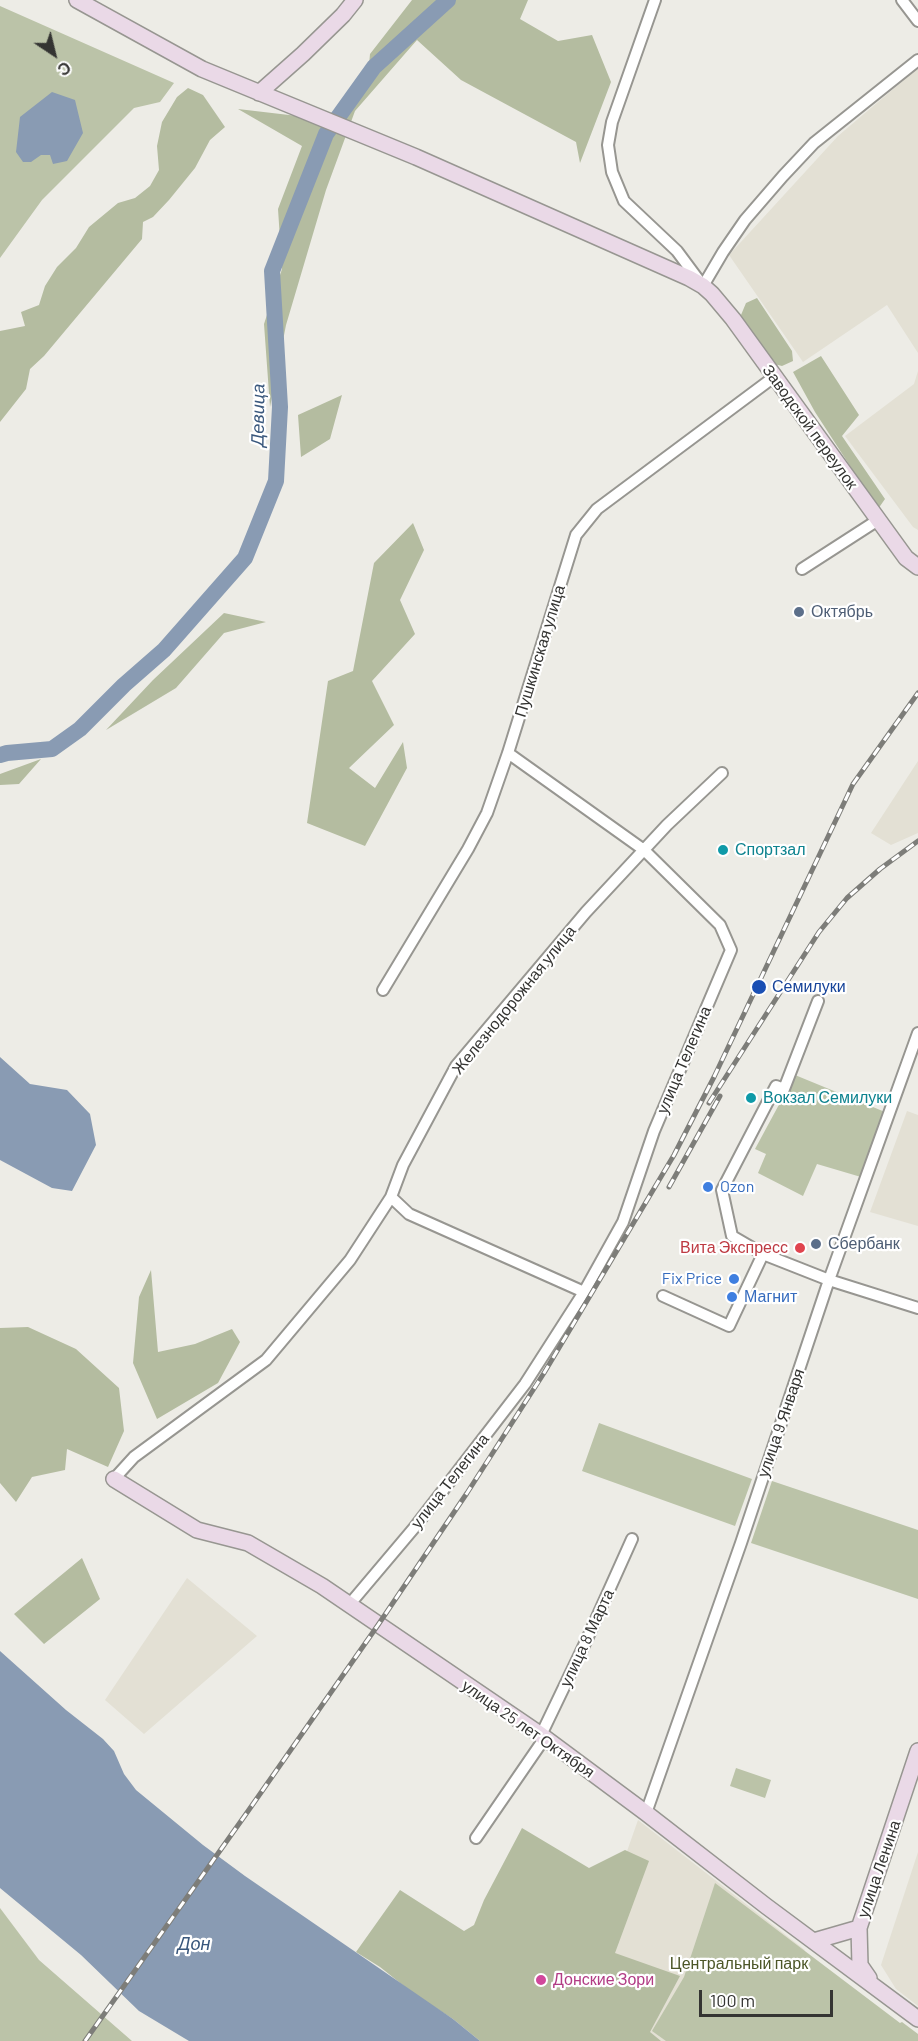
<!DOCTYPE html>
<meta charset="utf-8">
<style>
body{margin:0}
#map{position:relative;width:918px;height:2041px;overflow:hidden;background:#edece6;font-family:Barlow,sans-serif}
canvas{display:block}
.north{position:absolute;left:24px;top:24px;width:60px;height:60px;-webkit-text-stroke:4px #fff;paint-order:stroke;rotate:145deg;font-size:16px;font-weight:700;line-height:24px;text-align:center;color:#343432}
.north::after{content:'';display:block;margin:auto;width:21px;height:27px;background:#343432;clip-path:polygon(50% 0,100% 100%,50% 72%,0 100%)}
.scale{position:absolute;left:699px;top:1990px;width:134px;height:27px;box-sizing:border-box;border:3px solid #343432;border-top:0;padding-left:8px;font-size:18px;line-height:21px;white-space:nowrap;color:#343432;-webkit-text-stroke:4px #fff;paint-order:stroke}
</style>
<div id="map">
<canvas width="918" height="2041"></canvas>
<div class="north">С</div>
<div class="scale">100 m</div>
</div>
<script>
const c = document.querySelector('canvas').getContext('2d');
c.lineJoin = 'round';
function fill(path, color) { c.fillStyle = color; c.fill(path, 'evenodd'); }
const poly = rows => new Path2D(rows.map(r => 'M' + r).join(''));
function strokePath(path, color, width, dash) { c.strokeStyle = color; c.lineWidth = width; c.lineCap = dash ? 'butt' : 'round'; c.setLineDash(dash || []); c.stroke(path); }
function label(font, color, halo, rows, align = 'center') {
  c.font = font + ' Barlow,sans-serif'; c.lineWidth = 4.5; c.setLineDash([]); c.textBaseline = 'middle'; c.strokeStyle = halo; c.fillStyle = color; for (const [text, x, y, turn = 0] of rows) {
    c.save(); c.translate(x, y); c.rotate((+turn || 0) * Math.PI / 180); c.textAlign = isNaN(turn) ? turn : align; if (halo) c.strokeText(text, 0, 0); c.fillText(text, 0, 0); c.restore();
  }
}
fill(poly([
 [918,68,918,353,887,305,803,362,729,255,838,136],
 [918,371,918,530,913,527,845,436,914,384],
 [918,761,918,833,891,845,871,833],
 [907,1111,918,1115,918,1226,870,1212],
 [187,1578,257,1636,144,1734,105,1700],
 [638,1820,805,1950,741,2041,560,2041],
 [918,1852,918,2006,896,1989,881,1965]
]), '#e3e0d4');
fill(poly([
 [0,6,174,83,160,102,134,108,42,200,0,258],
 [795,1075,885,1112,861,1177,817,1164,803,1196,758,1173,766,1154,755,1149],
 [599,1423,752,1479,735,1526,582,1471],
 [772,1481,918,1530,918,1599,751,1543],
 [736,1768,771,1780,765,1798,730,1786],
 [715,1883,900,2023,902,2022,918,2034,918,2041,666,2041,652,2031,684,1977],
 [0,1908,39,1960,132,2041,0,2041]
]), '#bbc3a8');
fill(poly([
 [412,0,528,0,520,19,558,41,592,35,611,82,580,163,576,142,461,80,417,40,355,111,326,190,286,325,270,407,264,324,282,269,278,209,302,146,238,109,323,119,367,87,370,54],
 [188,88,203,95,225,127,210,140,195,168,169,200,153,217,143,222,142,239,44,356,30,369,26,389,0,422,0,331,25,326,21,312,39,305,45,286,57,267,76,248,89,227,118,203,135,198,150,186,159,170,157,146,162,122,177,97],
 [757,298,792,351,793,361,782,366,770,363,743,325,741,315,746,303],
 [821,356,859,415,842,436,885,499,878,509,815,412,793,372],
 [342,395,330,439,301,457,298,415],
 [413,523,424,550,400,600,415,634,372,681,394,725,349,768,375,788,403,742,407,768,365,846,307,823,328,681,353,671,374,563],
 [224,613,266,622,224,633,176,688,106,730,153,680],
 [41,759,19,784,0,785,0,774],
 [151,1270,158,1352,195,1344,232,1329,240,1342,218,1383,157,1419,133,1363,139,1297],
 [28,1327,76,1349,119,1388,124,1431,108,1467,67,1449,65,1470,32,1477,16,1502,0,1483,0,1328],
 [82,1558,100,1599,44,1644,14,1614],
 [522,1828,589,1868,625,1850,649,1861,615,1953,680,1976,650,2032,661,2041,480,2041,453,2019,414,1994,380,1967,356,1952,400,1890,464,1931,474,1925,484,1900]
]), '#b4bca0');
fill(poly([
 [52,92,75,100,83,133,67,161,53,164,50,155,41,155,31,162,23,162,16,152,20,117],
 [0,1057,30,1084,67,1090,90,1114,96,1145,72,1191,52,1188,0,1160],
 [0,1651,66,1710,103,1739,114,1751,124,1774,136,1790,203,1845,245,1876,453,2019,480,2041,189,2041,139,2011,81,1955,0,1888]
]), '#899bb3');
strokePath(poly([
 [0,755,7,753,52,749,80,729,124,685,164,650,245,558,276,481,280,407,272,271,326,134,374,67,448,0]
]), '#899bb3', 16);
const street = poly([
 [655,0,612,122,608,145,612,172,624,201,677,251,703,286,723,252,745,220,783,176,814,143,918,60],
 [902,0,918,21],
 [802,569,878,520],
 [383,990,468,849,487,813,508,753,576,535,597,509,774,377],
 [818,1001,784,1089,776,1086,722,1190,732,1236,763,1254,829,1280,918,1308],
 [391,1197,409,1214,584,1292],
 [663,1296,729,1326,763,1254],
 [114,1479,134,1457,266,1360,350,1260,391,1197,403,1165,456,1066,586,912,667,825,722,773],
 [349,1605,414,1528,525,1384,584,1292,623,1222,654,1131,731,950,720,925,644,850,508,753],
 [541,1735,588,1637,632,1539],
 [646,1813,741,1543,829,1280,918,1033],
 [476,1838,544,1739]
]);
const secondary = poly([
 [77,0,202,69,416,157,689,278,703,286,712,294,733,319,906,558,918,567],
 [259,93,303,54,343,15,355,0],
 [114,1479,197,1530,248,1543,322,1586,541,1735,646,1813,766,1906,918,2019],
 [814,1941,859,1928],
 [869,1978,860,1965,859,1928,918,1751]
]);
strokePath(street, '#979691', 14);
strokePath(secondary, '#979691', 18);
strokePath(street, '#fff', 10);
strokePath(secondary, '#ead9e7', 15);
const rail = poly([
 [709,1103,819,932,847,898,880,869,918,841],
 [669,1187,720,1096],
 [85,2041,246,1814,378,1625,467,1493,544,1373,674,1155,714,1077,853,784,918,693]
]);
strokePath(rail, '#7d7d79', 5);
strokePath(rail, '#fff', 3, [9]);
for (const [x, y, r, color] of [
 [799,612,6,"#5c6f8a"],
 [723,850,6,"#0f9aa8"],
 [759,987,8,"#1a4fb4"],
 [751,1098,6,"#0f9aa8"],
 [708,1187,6,"#3f7fe0"],
 [816,1244,6,"#5c6f8a"],
 [800,1248,6,"#e0444e"],
 [734,1279,6,"#3f7fe0"],
 [732,1297,6,"#3f7fe0"],
 [541,1980,6,"#d1479c"]
]) { const dot = new Path2D(); dot.arc(x, y, r, 0, 2 * Math.PI); c.fillStyle = color; c.fill(dot); strokePath(dot, '#fff', 2); }
label('16px', '#343432', '#fff', [
 ["Заводской переулок",810,427,54],
 ["Пушкинская улица",540,651,-73],
 ["Железнодорожная улица",514,1000,-51],
 ["улица Телегина",684,1060,-67],
 ["улица 9 Января",781,1423,-71],
 ["улица Телегина",450,1481,-52],
 ["улица 8 Марта",587,1638,-65],
 ["улица 25 лет Октября",528,1729,35],
 ["улица Ленина",879,1869,-71]
]);
label('16px', '#4e5e75', '#fff', [
 ["Октябрь",811,612],
 ["Сбербанк",828,1244]
], 'left');
label('16px', '#0d838f', '#fff', [
 ["Спортзал",735,850],
 ["Вокзал Семилуки",763,1098]
], 'left');
label('16px', '#164399', '#fff', [
 ["Семилуки",772,987]
], 'left');
label('16px', '#366cbe', '#fff', [
 ["Ozon",720,1187],
 ["Fix Price",722,1279,"right"],
 ["Магнит",744,1297]
], 'left');
label('16px', '#be3a42', '#fff', [
 ["Вита Экспресс",788,1248]
], 'right');
label('16px', '#4c5627', '#fff', [
 ["Центральный парк",739,1964]
]);
label('16px', '#b23c85', '#fff', [
 ["Донские Зори",553,1980]
], 'left');
label('italic 18px', '#3a587d', '#fff', [
 ["Девица",258,415,-89],
 ["Дон",194,1944]
]);
</script>
